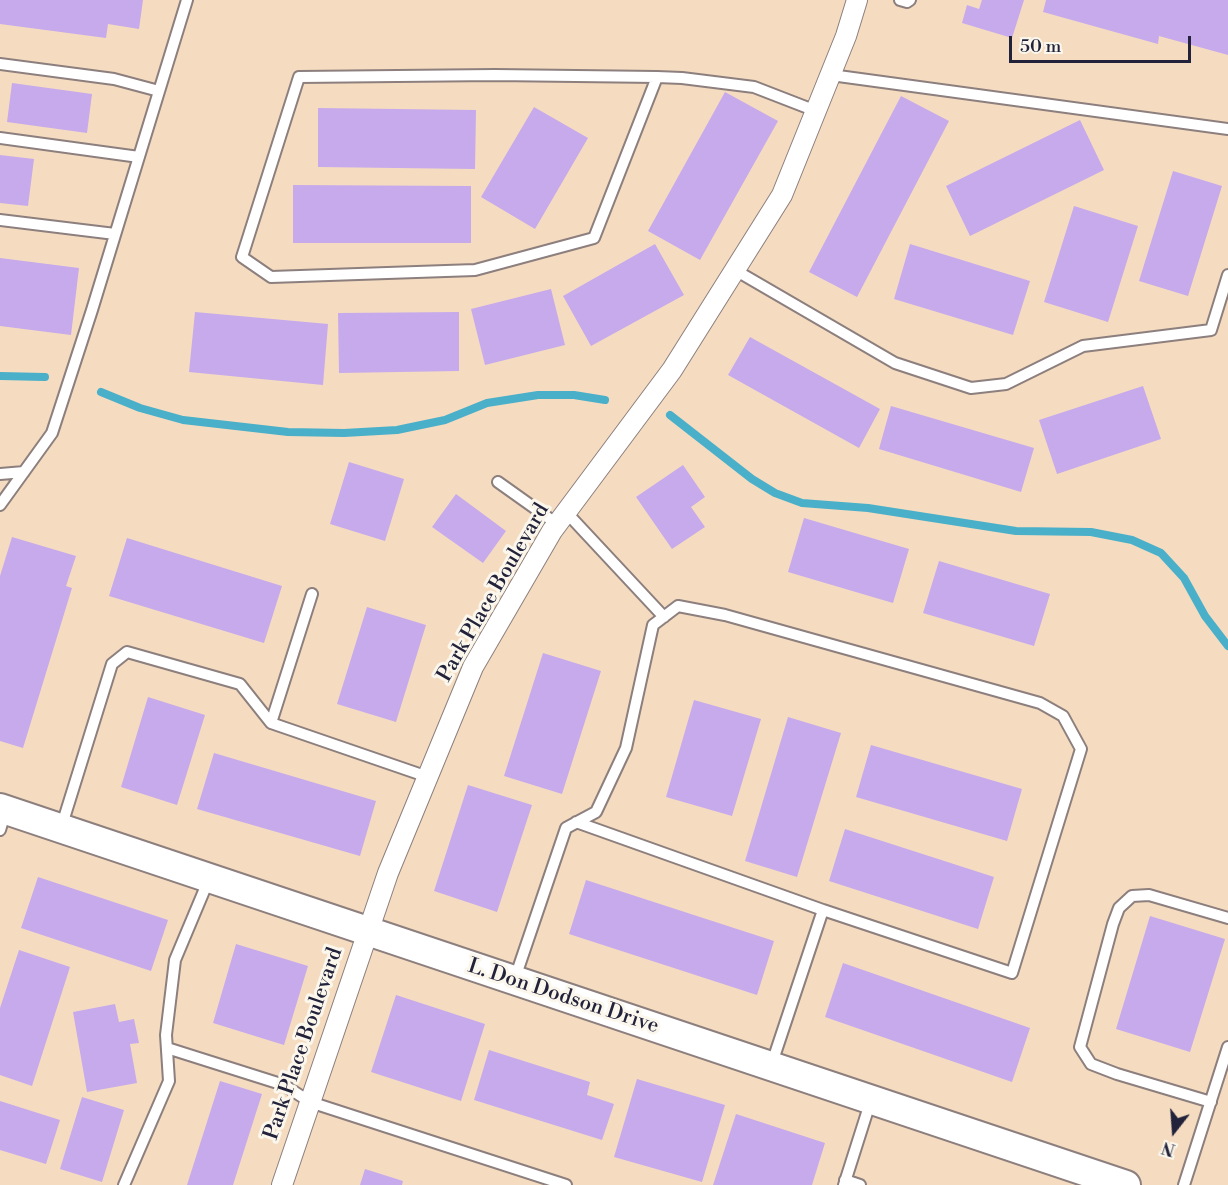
<!DOCTYPE html>
<style>
body{margin:0}
#map{position:relative;width:1228px;height:1185px;overflow:hidden;background:#f5dcc0;font-family:"Libre Bodoni",serif}
canvas{display:block}
.north{position:absolute;left:1144px;top:1101px;width:60px;height:60px;-webkit-text-stroke:4px #fbf7ec;paint-order:stroke;rotate:197deg;font-size:16px;font-weight:700;line-height:24px;text-align:center;color:#22223b}
.north::after{content:'';display:block;margin:auto;width:21px;height:27px;background:#22223b;clip-path:polygon(50% 0,100% 100%,50% 72%,0 100%)}
.scale{position:absolute;left:1009px;top:36px;width:182px;height:27px;box-sizing:border-box;border:3px solid #22223b;border-top:0;padding-left:8px;font-size:18px;line-height:21px;white-space:nowrap;color:#22223b;-webkit-text-stroke:4px #fbf7ec;paint-order:stroke}
</style>
<div id="map">
<canvas width="1228" height="1185"></canvas>
<div class="north">N</div>
<div class="scale">50 m</div>
</div>
<script>
const ctx = document.querySelector('canvas').getContext('2d');
ctx.lineJoin = 'round';
function shape(rows) {
  const path = new Path2D();
  for (const r of rows) {
    path.moveTo(r[0], r[1]);
    for (let i = 2; i < r.length; i += 2) path.lineTo(r[i], r[i + 1]);
  }
  return path;
}
function trace(path, color, width, dash) {
  ctx.strokeStyle = color;
  ctx.lineWidth = width;
  ctx.lineCap = dash ? 'butt' : 'round';
  ctx.setLineDash(dash || []);
  ctx.stroke(path);
}
function paint(path, color) {
  ctx.fillStyle = color;
  ctx.fill(path, 'evenodd');
}
function drawText(font, color, halo, rows, align = 'center') {
  ctx.font = font + ' "Libre Bodoni",serif';
  ctx.lineWidth = 6;
  ctx.setLineDash([]);
  ctx.textBaseline = 'middle';
  ctx.strokeStyle = halo;
  ctx.fillStyle = color;
  for (const [text, x, y, turn = 0] of rows) {
    ctx.save();
    ctx.translate(x, y);
    ctx.rotate((+turn || 0) * Math.PI / 180);
    ctx.textAlign = isNaN(turn) ? turn : align;
    if (halo) ctx.strokeText(text, 0, 0);
    ctx.fillText(text, 0, 0);
    ctx.restore();
  }
}
trace(shape([
 [0,376,45,377],
 [101,392,140,408,183,420,288,432,344,433,397,430,445,420,487,403,538,395,574,395,605,400],
 [670,415,752,479,775,493,802,503,868,508,1016,531,1091,532,1132,540,1161,553,1184,578,1205,616,1228,646]
]), '#4aafc9', 8);
paint(shape([
 [0,0,143,0,139,29,108,24,106,38,0,24],
 [982,0,1024,0,1012,38,962,23,967,5,979,9],
 [1046,0,1228,0,1228,55,1159,36,1158,44,1043,12],
 [12,83,92,94,87,133,7,122],
 [725,92,778,121,700,260,648,231],
 [901,96,949,121,857,297,809,272],
 [534,107,588,138,535,229,481,197],
 [318,108,476,110,475,169,318,167],
 [1080,120,1104,170,970,236,946,186],
 [0,155,34,159,28,206,0,203],
 [1173,171,1222,186,1188,296,1139,281],
 [293,185,471,186,471,243,293,243],
 [1074,206,1138,226,1108,322,1044,302],
 [655,244,684,295,591,346,563,296],
 [910,244,1030,281,1013,335,894,299],
 [0,258,79,268,71,335,0,326],
 [551,289,565,345,485,365,471,309],
 [195,312,328,324,323,385,189,372],
 [459,312,459,371,339,373,338,313],
 [750,337,880,409,859,448,728,375],
 [1143,386,1161,439,1057,474,1039,420],
 [891,406,1034,448,1021,492,879,449],
 [349,462,404,479,385,541,330,524],
 [683,465,705,497,691,507,705,527,672,549,636,497],
 [456,494,506,531,483,563,432,527],
 [804,518,909,549,893,603,788,572],
 [12,537,76,556,66,586,72,588,23,748,0,741,0,576],
 [127,538,282,586,264,643,109,596],
 [939,561,1050,594,1034,646,923,613],
 [367,607,426,625,396,722,337,704],
 [543,653,601,671,562,794,504,776],
 [148,697,205,715,177,805,121,787],
 [694,700,761,719,732,816,666,797],
 [788,717,841,733,797,877,745,861],
 [871,745,1022,789,1007,841,856,797],
 [214,753,376,801,360,856,197,809],
 [468,785,532,805,497,912,434,891],
 [845,829,994,877,978,929,829,881],
 [38,877,168,920,151,971,21,928],
 [586,880,774,941,757,995,569,934],
 [1150,916,1225,939,1190,1052,1116,1029],
 [236,944,308,966,284,1045,213,1023],
 [19,950,70,967,32,1086,0,1075,0,1008],
 [843,963,1030,1028,1012,1082,825,1017],
 [396,995,485,1024,461,1101,371,1072],
 [115,1004,119,1022,134,1019,139,1043,130,1044,137,1083,87,1092,73,1012],
 [489,1050,590,1082,587,1095,614,1104,602,1140,474,1100],
 [637,1079,725,1105,702,1182,614,1157],
 [220,1081,262,1094,233,1185,187,1185],
 [82,1097,124,1110,102,1182,60,1169],
 [0,1101,60,1120,46,1164,0,1150],
 [736,1114,825,1143,812,1185,713,1185],
 [365,1169,403,1181,402,1185,360,1185]
]), '#c6aaec');
const lane = shape([
 [900,0,907,2,910,0],
 [0,64,114,79,159,91],
 [831,75,1228,129],
 [657,77,594,238,475,270,271,277,242,257,299,77,495,75,657,77,682,78,754,87,816,111],
 [0,138,139,157],
 [0,220,115,234],
 [735,270,895,363,971,388,1006,384,1083,346,1211,330,1228,275],
 [0,474,24,472],
 [498,482,557,524],
 [0,505,52,433,92,310,187,0],
 [566,512,664,617],
 [271,723,312,594],
 [576,822,823,910],
 [61,828,112,664,127,652,240,684,271,723,428,777],
 [0,830,6,810],
 [515,978,566,828,596,812,626,748,653,625,678,606,725,615,1040,703,1063,716,1081,749,1012,973,823,910,771,1066],
 [167,1048,284,1085,310,1102,566,1185],
 [1211,1102,1117,1074,1091,1064,1080,1047,1113,924,1119,908,1132,896,1149,895,1228,918],
 [845,1180,860,1185],
 [124,1185,169,1081,166,1035,175,960,209,879],
 [844,1185,871,1100],
 [1184,1185,1228,1047]
]);
const street = shape([
 [282,1185,388,873,473,667,552,531,672,370,782,195,846,36,857,0]
]);
const secondary = shape([
 [0,808,1126,1185]
]);
trace(lane, '#8c7f7e', 14);
trace(street, '#8c7f7e', 22);
trace(secondary, '#8c7f7e', 32);
trace(lane, '#fff', 10);
trace(street, '#fff', 20);
trace(secondary, '#fff', 28);
drawText('21px', '#22223b', '#fbf7ec', [
 ["Park Place Boulevard",494,593,-60],
 ["L. Don Dodson Drive",563,997,18],
 ["Park Place Boulevard",304,1044,-71]
]);
</script>
